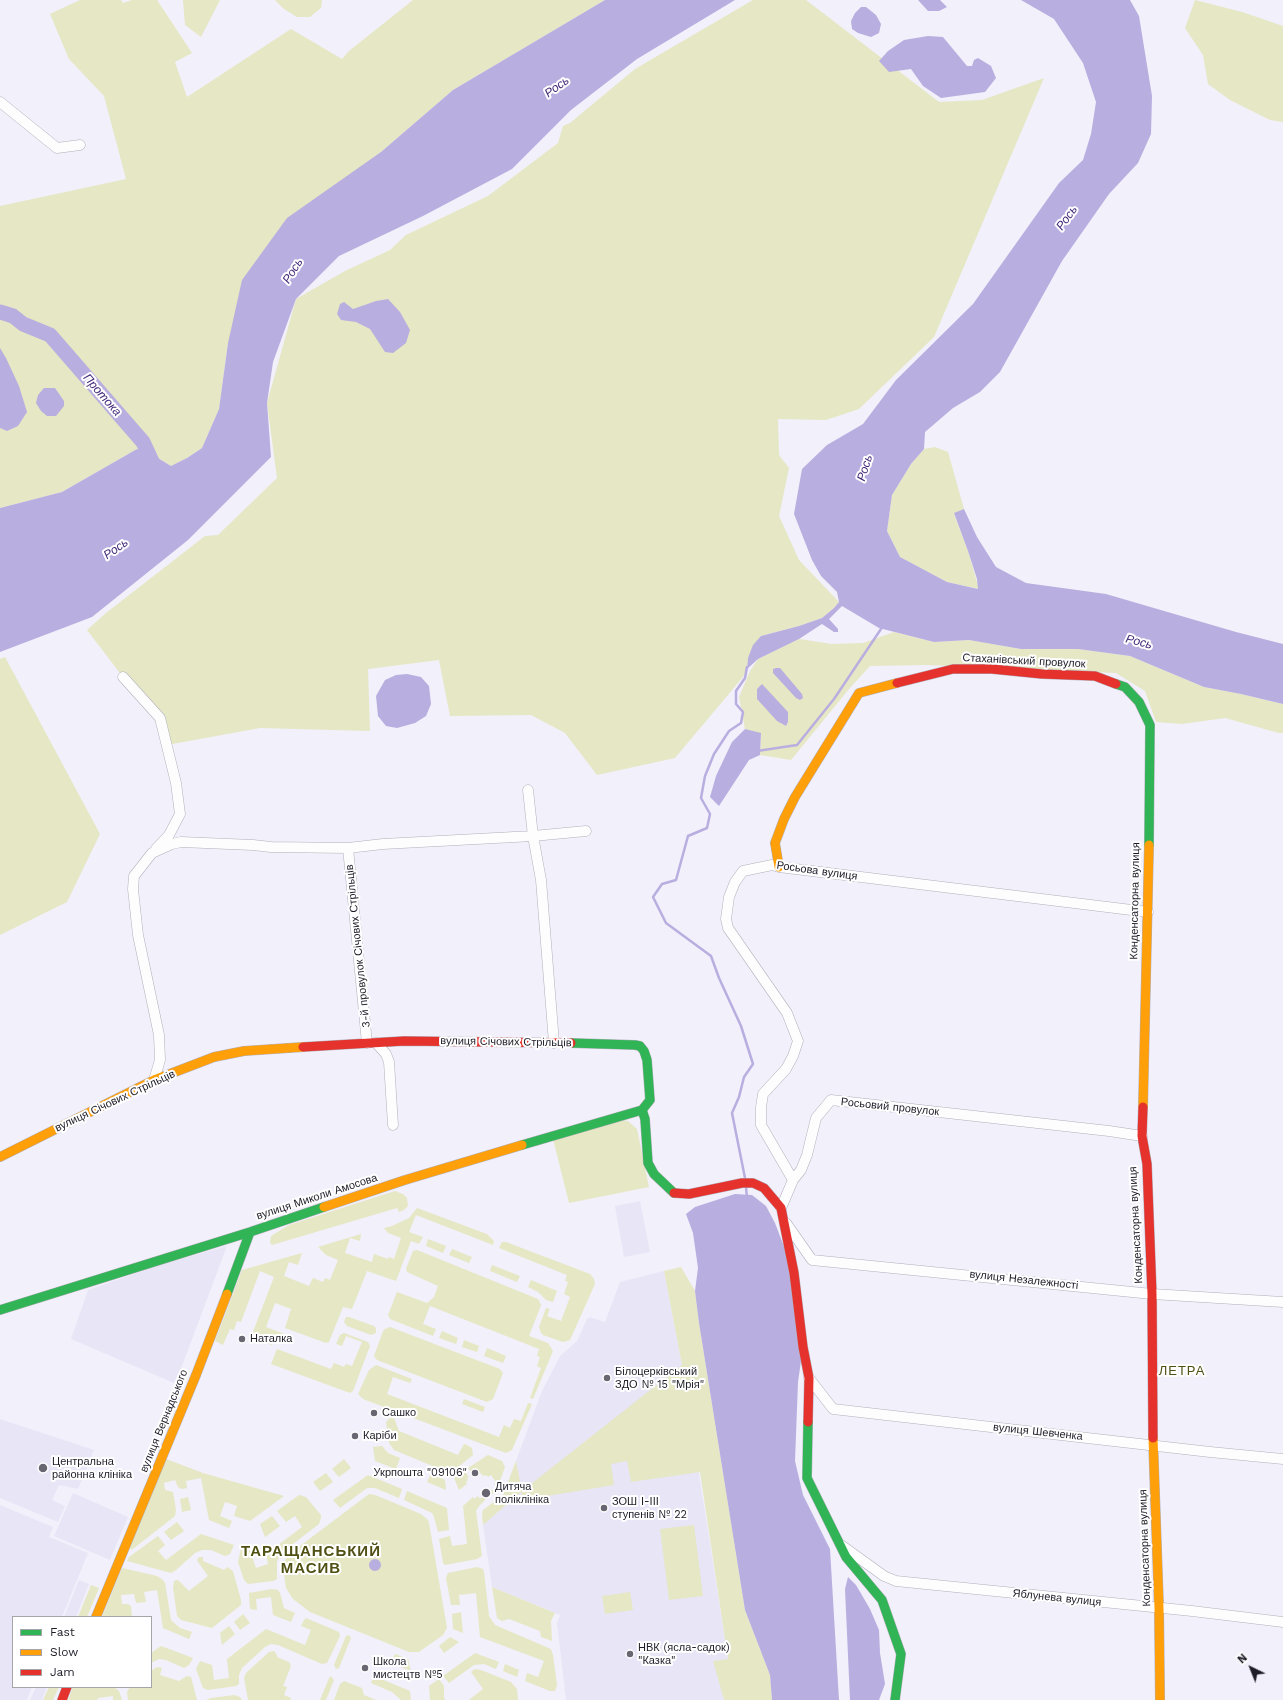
<!DOCTYPE html>
<meta charset="utf-8">
<style>
body{margin:0}
#map{position:relative;width:1283px;height:1700px;overflow:hidden;background:#f2f0fa;font-family:"Work Sans",sans-serif}
canvas{display:block}
.legend{position:absolute;left:12px;top:1616px;width:140px;height:72px;box-sizing:border-box;background:#fff;border:1px solid #a5a4a9;margin:0;padding:5px 7px;list-style:none;font-size:12px;color:#1e1c27}
.legend li{display:flex;align-items:center;gap:8px;height:20px}
.legend b{width:20px;border:1px solid #a5a4a9}
.north{position:absolute;left:1231px;top:1648px;width:40px;height:40px;-webkit-text-stroke:3px #fff;paint-order:stroke;rotate:317deg;font-size:11px;font-weight:700;line-height:16px;text-align:center;color:#1e1c27}
.north::after{content:'';display:block;margin:auto;width:14px;height:18px;background:#1e1c27;clip-path:polygon(50% 0,100% 100%,50% 72%,0 100%)}
</style>
<div id="map">
<canvas width="1283" height="1700"></canvas>
<ul class="legend">
<li><b style="height:5px;background:#30b455"></b>Fast</li>
<li><b style="height:5px;background:#ff9f0a"></b>Slow</li>
<li><b style="height:5px;background:#e5322d"></b>Jam</li>
</ul>
<div class="north">N</div>
</div>
<script>
const ctx = document.querySelector('canvas').getContext('2d');
ctx.lineJoin = 'round';
function paint(path, color) {
  ctx.fillStyle = color;
  ctx.fill(path, 'evenodd');
}
function shape(rows) {
  const path = new Path2D();
  for (const r of rows) {
    if (r.length === 3) {
      path.moveTo(r[0] + r[2], r[1]);
      path.arc(r[0], r[1], r[2], 0, 2 * Math.PI);
      continue;
    }
    path.moveTo(r[0], r[1]);
    for (let i = 2; i < r.length; i += 2) path.lineTo(r[i], r[i + 1]);
  }
  return path;
}
function trace(path, color, width, dash) {
  ctx.strokeStyle = color;
  ctx.lineWidth = width;
  ctx.lineCap = dash ? 'butt' : 'round';
  ctx.setLineDash(dash || []);
  ctx.stroke(path);
}
function drawText(font, color, halo, rows, align = 'center') {
  ctx.font = font + ' "Work Sans",sans-serif';
  ctx.lineWidth = 4;
  ctx.setLineDash([]);
  ctx.textBaseline = 'middle';
  ctx.strokeStyle = halo;
  ctx.fillStyle = color;
  for (const [text, x, y, turn = 0] of rows) {
    ctx.save();
    ctx.translate(x, y);
    ctx.rotate((+turn || 0) * Math.PI / 180);
    ctx.textAlign = isNaN(turn) ? turn : align;
    if (halo) ctx.strokeText(text, 0, 0);
    ctx.fillText(text, 0, 0);
    ctx.restore();
  }
}
paint(shape([
 [640,1201,650,1252,624,1257,615,1206],
 [227,1246,182,1366,174,1383,71,1339,88,1290,163,1264],
 [664,1271,682,1365,728,1659,714,1661,724,1700,566,1700,557,1623,560,1615,492,1587,483,1525,521,1491,516,1461,542,1391,560,1356,577,1341,587,1319,590,1317,605,1322,620,1282],
 [0,1419,94,1450,78,1489,59,1485,52,1500,65,1506,58,1522,0,1498],
 [73,1493,128,1517,110,1560,54,1536],
 [0,1505,53,1527,49,1537,88,1553,62,1617,13,1617,13,1687,32,1687,27,1700,0,1700],
 [79,1580,89,1584,76,1617,64,1617],
 [36,1687,47,1687,42,1700,30,1700]
]), '#e8e5f7');
paint(shape([
 [80,0,121,0,123,3,132,0,157,0,192,53,175,62,187,97,291,29,342,59,349,51,413,0,605,0,453,90,381,152,228,343,219,409,202,448,187,458,171,466,153,455,137,449,62,492,0,508,0,206,126,179,104,96,69,59,50,14],
 [183,0,220,0,201,37,185,25],
 [275,0,322,0,321,8,310,17,297,17,284,9],
 [753,0,806,0,939,102,982,100,1044,78,934,337,859,409,826,420,778,419,779,455,789,468,779,516,799,560,839,602,834,608,822,618,799,626,761,636,748,658,747,669,743,677,675,758,597,775,565,733,531,715,450,716,439,660,368,669,370,731,260,728,167,745,152,715,87,630,106,613,205,536,218,535,277,478,267,403,296,299,345,271,390,250,406,235,488,196,558,143,563,126,570,123,635,69],
 [1195,0,1242,12,1283,26,1283,122,1270,120,1230,100,1208,84,1203,55,1185,28],
 [935,447,948,452,964,509,954,514,968,551,979,589,947,582,900,557,887,531,892,495,911,464,924,449],
 [894,632,934,642,969,640,1021,649,1078,649,1130,656,1204,687,1241,694,1283,704,1283,733,1279,733,1225,718,1182,724,1156,722,1145,691,1116,673,926,665,870,666,849,689,791,760,760,755,761,734,745,729,739,697,750,671,758,659,799,639,832,644,863,643],
 [5,657,100,834,67,902,0,935,0,659],
 [620,1120,628,1121,637,1129,649,1187,569,1203,553,1139],
 [395,1191,403,1194,407,1198,408,1206,404,1210,399,1212,397,1208,272,1245,270,1243,271,1236,289,1225],
 [417,1208,487,1234,494,1241,493,1245,416,1215,409,1232,423,1237,419,1244,411,1241,396,1281,367,1271,352,1309,343,1307,329,1342,326,1343,285,1328,291,1309,275,1303,266,1327,292,1337,290,1340,276,1335,272,1345,251,1337,274,1277,260,1271,241,1322,237,1321,234,1330,230,1329,223,1345,215,1341,242,1270,302,1253,298,1265,289,1262,284,1276,309,1286,313,1278,323,1282,325,1278,330,1280,338,1260,326,1255,318,1247,361,1234,360,1241,350,1238,345,1253,372,1262,374,1254,388,1259,389,1257,394,1259,401,1238,388,1233,384,1228,392,1226,409,1218],
 [428,1239,446,1246,443,1253,426,1246],
 [502,1242,506,1242,590,1274,594,1279,595,1284,570,1340,563,1342,543,1335,541,1333,539,1327,546,1308,550,1309,547,1316,561,1321,570,1297,564,1294,568,1282,565,1281,567,1275,499,1248],
 [452,1249,472,1257,469,1263,449,1255],
 [417,1250,538,1299,541,1305,540,1308,529,1336,548,1343,553,1351,533,1399,530,1398,541,1368,537,1366,540,1357,537,1356,539,1349,430,1306,423,1324,436,1329,433,1336,390,1319,388,1315,397,1292,427,1303,434,1297,438,1286,407,1272,406,1269,413,1251],
 [492,1265,520,1276,517,1282,490,1271],
 [681,1267,695,1291,699,1323,745,1610,770,1675,772,1700,724,1700,713,1661,728,1659,700,1472,631,1482,627,1461,611,1464,614,1485,523,1500,521,1492,483,1525,482,1514,483,1510,503,1495,516,1461,522,1491,682,1365,664,1271],
 [531,1280,557,1291,553,1302,546,1300,538,1292,528,1287],
 [346,1317,349,1317,374,1326,376,1328,376,1333,371,1335,347,1326,344,1322],
 [390,1327,500,1369,503,1373,493,1399,487,1402,377,1360,374,1356,383,1331,385,1329],
 [442,1331,458,1338,456,1344,439,1338],
 [344,1333,368,1342,370,1346,353,1391,350,1393,271,1364,277,1349,331,1369,334,1363,344,1367,346,1364,352,1366,362,1342,346,1336,342,1346,336,1344,340,1335],
 [464,1340,479,1346,477,1352,462,1347],
 [487,1348,506,1356,503,1363,484,1356],
 [376,1365,412,1379,410,1383,393,1377,387,1394,499,1437,504,1425,510,1428,514,1419,521,1421,528,1403,532,1404,512,1450,506,1453,363,1399,358,1394,369,1370],
 [464,1399,485,1407,483,1412,462,1404],
 [390,1418,394,1418,399,1431,458,1455,464,1444,467,1445,472,1448,473,1455,453,1471,447,1472,394,1450,389,1443,386,1422],
 [382,1446,388,1453,400,1458,396,1469,375,1461,373,1447],
 [488,1455,502,1461,505,1467,496,1492,493,1494,488,1493,496,1487,494,1484,496,1482,491,1475,488,1477,486,1475,483,1476,481,1473,479,1475,476,1471,473,1474,468,1468],
 [166,1459,203,1473,284,1496,250,1521,234,1516,237,1506,225,1502,220,1516,232,1521,229,1528,209,1520,201,1478,186,1481,187,1488,182,1489,178,1487,175,1480,164,1483,165,1490,173,1492,176,1510,175,1516,133,1549,131,1550,130,1547],
 [344,1459,351,1468,339,1477,332,1469],
 [464,1471,469,1477,467,1478,468,1480,466,1482,467,1484,459,1490,454,1478],
 [326,1473,333,1482,320,1491,313,1482],
 [431,1473,445,1480,446,1490,427,1482],
 [368,1475,402,1489,399,1498,375,1488,367,1488,340,1508,333,1500],
 [407,1491,447,1508,449,1530,438,1532,434,1517,432,1513,404,1500],
 [369,1494,375,1495,421,1514,428,1520,429,1523,447,1628,443,1635,419,1652,409,1652,310,1612,293,1599,286,1588,283,1567,284,1562,288,1555],
 [299,1495,306,1497,321,1515,321,1518,319,1524,280,1554,277,1562,277,1579,273,1581,248,1584,244,1580,238,1562,241,1548,250,1551,256,1568,268,1564,266,1554,302,1527,295,1516,286,1522,277,1511],
 [485,1495,485,1500,479,1506,476,1511,482,1556,477,1559,445,1565,443,1563,439,1539,450,1536,452,1546,467,1544,463,1506,473,1497,474,1499,478,1496,480,1499],
 [188,1497,191,1510,182,1512,180,1499],
 [272,1516,280,1526,265,1537,260,1524],
 [177,1522,184,1531,171,1540,164,1532],
 [694,1525,703,1596,669,1600,660,1529],
 [201,1534,234,1545,230,1554,225,1556,211,1550,202,1550,195,1553,176,1570,171,1573,127,1561,129,1557,158,1536,165,1545,158,1551,166,1560],
 [199,1557,203,1557,203,1561,224,1570,227,1567,233,1571,241,1600,241,1605,212,1628,181,1620,177,1616,173,1587,174,1581,178,1580,189,1591,208,1576,198,1562,197,1560],
 [477,1567,483,1569,484,1572,489,1616,495,1625,551,1649,553,1655,557,1685,555,1691,550,1691,525,1681,527,1673,538,1677,544,1661,480,1637,476,1593,459,1595,460,1605,451,1605,446,1578,448,1573],
 [122,1568,157,1576,163,1580,165,1583,171,1620,180,1628,192,1632,189,1639,163,1628,157,1590,144,1592,146,1602,136,1603,134,1594,121,1595,122,1604,128,1604,131,1606,132,1617,102,1617],
 [91,1585,99,1588,87,1617,78,1617],
 [492,1587,555,1613,551,1621,552,1641,541,1637,540,1631,509,1619,502,1621,497,1618],
 [272,1589,278,1590,280,1593,284,1608,295,1613,291,1622,273,1615,271,1597,256,1599,257,1610,250,1609,249,1593],
 [630,1592,633,1610,605,1614,602,1596],
 [461,1612,462,1623,463,1633,453,1629,452,1614],
 [243,1614,250,1623,240,1630,234,1622],
 [306,1618,339,1632,340,1636,327,1663,322,1664,278,1645,271,1644,265,1647,242,1668,239,1675,239,1684,236,1686,208,1690,203,1688,196,1669,200,1661,212,1665,214,1680,229,1678,227,1659,266,1629,305,1645,311,1630,301,1626,304,1620],
 [229,1626,235,1634,222,1645,220,1633],
 [349,1635,351,1638,339,1668,336,1669,334,1665,346,1636],
 [450,1637,459,1642,444,1653,439,1646],
 [161,1646,193,1658,189,1665,184,1668,166,1660,159,1659,151,1663,151,1653],
 [274,1651,277,1655,277,1657,289,1662,291,1666,283,1686,287,1687,284,1695,291,1698,290,1700,248,1700,244,1678,246,1673,269,1652],
 [475,1653,499,1662,496,1669,484,1664,474,1665,449,1683,443,1676],
 [395,1654,408,1659,411,1671,391,1663],
 [505,1664,519,1670,517,1677,503,1671],
 [157,1667,162,1668,160,1675,179,1681,187,1676,191,1677,197,1700,128,1700,127,1692,130,1687,151,1687,151,1671],
 [475,1669,481,1670,511,1682,517,1689,518,1700,469,1700,483,1689,471,1672],
 [331,1676,334,1680,326,1700,320,1700,329,1678],
 [374,1676,410,1691,411,1700,401,1700,392,1692,371,1683],
 [439,1679,444,1686,444,1697,445,1700,430,1700,429,1686],
 [344,1681,362,1688,364,1695,376,1700,334,1700,340,1684],
 [49,1687,59,1687,53,1700,43,1700],
 [73,1687,114,1687,119,1691,122,1700,113,1700,113,1696,98,1698,97,1700,68,1700],
 [234,1695,240,1697,242,1700,206,1700,211,1698]
]), '#e6e7c4');
paint(shape([
 [605,0,735,0,637,59,571,110,512,169,423,216,339,256,296,299,273,362,267,403,271,457,188,540,92,617,0,652,0,508,62,492,137,449,153,455,171,466,187,458,202,448,219,409,228,343,242,280,287,218,381,152,453,90],
 [918,0,940,0,947,7,939,11,928,11],
 [1021,0,1130,0,1139,16,1152,96,1151,134,1138,163,1109,194,1062,261,1000,372,980,392,953,408,925,432,924,449,911,464,892,495,887,531,900,557,947,582,978,589,977,579,968,551,954,513,964,509,977,537,996,567,1026,583,1106,594,1236,632,1283,644,1283,704,1241,694,1204,687,1130,656,1078,649,1021,649,969,640,934,642,879,628,842,606,829,619,838,629,838,632,834,632,822,624,799,639,758,659,747,669,748,658,753,645,761,636,799,626,822,618,834,608,839,602,837,592,821,576,812,560,794,514,802,469,827,445,863,424,896,380,973,304,1059,183,1083,160,1091,134,1096,102,1083,63,1054,19],
 [861,7,866,7,876,15,881,24,879,33,871,37,858,33,852,29,851,21,855,13],
 [928,36,943,37,967,66,972,66,974,60,978,58,991,66,996,78,985,92,941,98,923,86,911,69,889,72,879,61,888,51,904,40],
 [388,299,400,312,410,330,406,343,393,353,385,352,370,329,356,322,341,320,337,314,340,304,344,302,353,309,376,301],
 [0,348,6,358,19,386,27,412,18,426,7,431,0,428],
 [44,388,55,388,64,401,64,406,56,416,47,416,41,411,36,403,38,395],
 [776,668,780,668,802,694,803,698,800,700,796,698,773,673,773,669],
 [407,674,421,677,429,686,431,704,426,716,415,723,397,728,386,726,378,716,376,696,385,680,396,675],
 [762,684,788,712,788,722,786,726,777,721,757,699,757,689],
 [745,729,761,733,760,755,749,760,719,806,710,797,716,776,732,742],
 [735,1194,752,1195,766,1206,775,1223,794,1273,803,1347,798,1382,795,1461,803,1495,830,1549,839,1700,772,1700,770,1675,745,1610,699,1323,695,1291,698,1268,693,1233,686,1214,695,1207],
 [375,1565,6],
 [848,1577,856,1585,870,1609,879,1630,880,1653,885,1684,879,1700,850,1700,845,1589]
]), '#b9aee0');
trace(shape([
 [757,751,797,745,834,699,883,626],
 [745,1178,732,1113,739,1097,744,1077,753,1064,741,1026,719,978,711,956,666,923,653,897,662,884,676,880,688,836,707,828,710,814,701,798,705,776,714,754,729,731,741,723,743,712,736,704,736,691,745,678,747,667],
 [746,1187,747,1198]
]), '#b9aee0', 2.5);
trace(shape([
 [0,312,13,316,23,324,50,335,143,442,155,468,158,470]
]), '#b9aee0', 15);
const street = shape([
 [0,102,57,148,80,145],
 [123,677,160,718,176,783,180,814,169,835,156,849],
 [528,790,533,836,541,880,554,1043],
 [348,848,367,1043],
 [376,1043,386,1054,389,1062,393,1125],
 [154,1080,160,1060,159,1035,138,935,133,889,134,876,152,853,172,844,181,842,253,845,271,847,348,848,383,844,533,836,586,831],
 [793,1180,761,1125,761,1107,763,1094,786,1069,793,1056,798,1041,787,1013,728,928,726,919,729,897,735,882,743,871,772,865,779,867,1148,912],
 [781,1208,793,1180,801,1170,807,1155,816,1118,831,1100,1109,1131,1142,1136],
 [786,1223,812,1260,1152,1294,1283,1302],
 [809,1378,833,1409,1210,1452,1283,1459],
 [841,1545,884,1576,896,1581,1192,1611,1283,1622]
]);
const fast = shape([
 [1116,684,1125,687,1139,702,1150,725,1149,845],
 [571,1043,635,1045,640,1046,644,1051,647,1060,650,1100,642,1110,645,1119,648,1163,654,1174,674,1193],
 [522,1145,642,1110],
 [227,1294,250,1232],
 [0,1310,250,1232,324,1207],
 [808,1422,807,1478,846,1557,882,1600,901,1654,895,1700]
]);
const slow = shape([
 [779,867,775,843,784,819,795,797,859,693,897,683],
 [1143,1107,1149,845],
 [0,1157,154,1080,214,1057,244,1051,303,1047],
 [324,1207,405,1180,522,1145],
 [1153,1438,1159,1608,1160,1700],
 [96,1617,196,1375,227,1294]
]);
const jam = shape([
 [897,683,953,669,992,669,1042,674,1095,676,1116,684],
 [303,1047,404,1041,571,1043],
 [1143,1107,1142,1136,1147,1164,1152,1294,1153,1438],
 [674,1193,689,1194,742,1183,753,1183,764,1188,781,1208,794,1273,803,1347,809,1378,808,1422],
 [62,1700,67,1687]
]);
trace(street, '#b1afba', 11);
trace(fast, '#b1afba', 10);
trace(slow, '#b1afba', 10);
trace(jam, '#b1afba', 10);
trace(street, '#fdfdfe', 10);
trace(fast, '#30b455', 9);
trace(slow, '#ff9f0a', 9);
trace(jam, '#e5322d', 9);
for (const [x, y, r, color] of [
 [242,1339,4,"#686671"],
 [607,1378,4,"#686671"],
 [374,1413,4,"#686671"],
 [355,1436,4,"#686671"],
 [43,1468,5,"#686671"],
 [475,1473,4,"#686671"],
 [486,1493,5,"#686671"],
 [604,1508,4,"#686671"],
 [630,1654,4,"#686671"],
 [365,1668,4,"#686671"]
]) {
  const dot = new Path2D();
  dot.arc(x, y, r, 0, 2 * Math.PI);
  ctx.fillStyle = color;
  ctx.fill(dot);
  trace(dot, '#fff', 1.5);
}
drawText('11px', '#1e1c27', '#fff', [
 ["Стаханівський провулок",1024,661,3],
 ["Росьова вулиця",817,871,8],
 ["Конденсаторна вулиця",1135,901,-89],
 ["3-й провулок Січових Стрільців",358,946,-96],
 ["вулиця Січових Стрільців",506,1042,1],
 ["вулиця Січових Стрільців",115,1101,-25],
 ["Росьовий провулок",890,1107,6],
 ["вулиця Миколи Амосова",317,1197,-18],
 ["Конденсаторна вулиця",1136,1225,-93],
 ["вулиця Незалежності",1024,1280,6],
 ["вулиця Вернадського",164,1421,-68],
 ["вулиця Шевченка",1038,1432,6],
 ["Конденсаторна вулиця",1145,1548,-92],
 ["Яблунева вулиця",1057,1598,6]
]);
drawText('11px', '#1e1c27', '#fff', [
 ["Наталка",250,1339],
 ["Білоцерківський",615,1372],
 ["ЗДО № 15 \"Мрія\"",615,1385],
 ["Сашко",382,1413],
 ["Каріби",363,1436],
 ["Центральна",52,1462],
 ["районна клініка",52,1475],
 ["Укрпошта \"09106\"",467,1473,"right"],
 ["Дитяча",495,1487],
 ["поліклініка",495,1500],
 ["ЗОШ І-ІІІ",612,1502],
 ["ступенів № 22",612,1515],
 ["НВК (ясла-садок)",638,1648],
 ["\"Казка\"",638,1661],
 ["Школа",373,1662],
 ["мистецтв №5",373,1675]
], 'left');
drawText('italic 12px', '#442a7a', '#fff', [
 ["Рось",557,87,-36],
 ["Рось",1067,218,-54],
 ["Рось",293,271,-58],
 ["Протока",102,395,49],
 ["Рось",865,468,-73],
 ["Рось",116,549,-35],
 ["Рось",1139,642,14]
]);
ctx.letterSpacing = '1px';
drawText('13px', '#505014', '#fff', [
 ["ЛЕТРА",1182,1371]
]);
ctx.letterSpacing = '0px';
ctx.letterSpacing = '1px';
drawText('bold 15px', '#505014', '#fff', [
 ["ТАРАЩАНСЬКИЙ",311,1552],
 ["МАСИВ",311,1569]
]);
ctx.letterSpacing = '0px';
</script>
